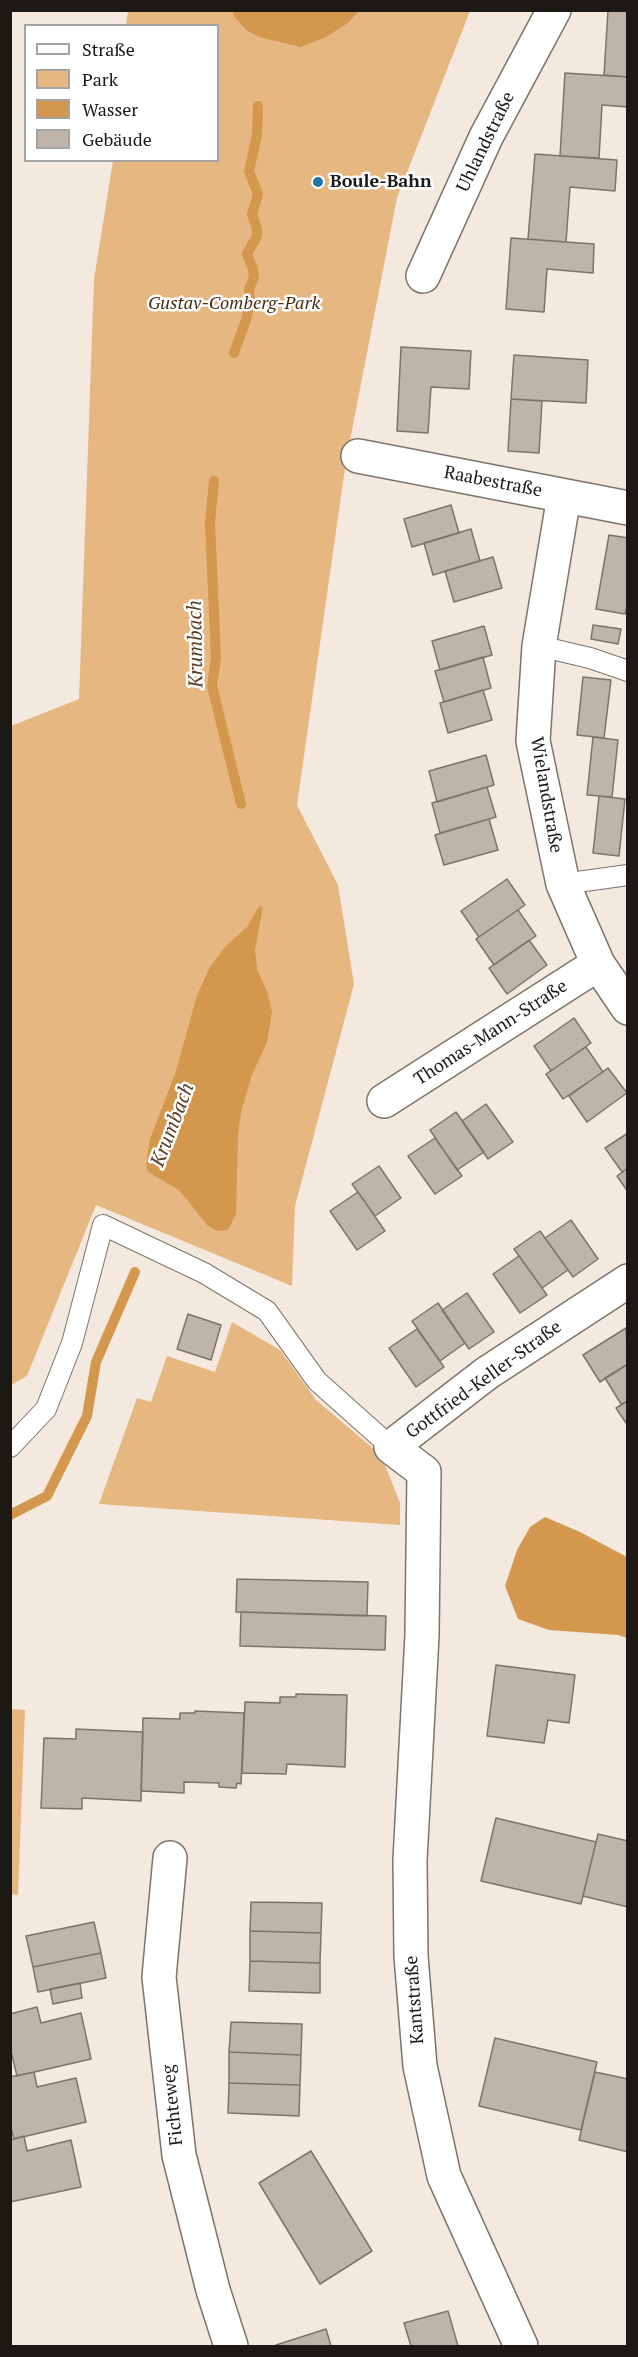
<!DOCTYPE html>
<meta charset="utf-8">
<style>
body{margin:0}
#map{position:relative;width:638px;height:2357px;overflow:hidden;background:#f4e9de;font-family:"PT Serif",serif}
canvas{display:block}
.frame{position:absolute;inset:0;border:12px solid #1c1915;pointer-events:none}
.legend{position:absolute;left:24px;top:24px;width:195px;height:138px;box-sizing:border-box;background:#fff;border:2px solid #a4a3a1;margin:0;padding:8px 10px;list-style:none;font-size:18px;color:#1c1915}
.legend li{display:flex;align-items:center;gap:12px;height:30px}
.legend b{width:30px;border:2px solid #a4a3a1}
</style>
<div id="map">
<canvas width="638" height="2357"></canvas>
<div class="frame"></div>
<ul class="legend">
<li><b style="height:8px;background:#fff"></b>Straße</li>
<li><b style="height:16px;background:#e7b781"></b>Park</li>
<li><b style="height:16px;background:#d4974e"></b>Wasser</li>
<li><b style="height:16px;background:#beb4a9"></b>Gebäude</li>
</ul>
</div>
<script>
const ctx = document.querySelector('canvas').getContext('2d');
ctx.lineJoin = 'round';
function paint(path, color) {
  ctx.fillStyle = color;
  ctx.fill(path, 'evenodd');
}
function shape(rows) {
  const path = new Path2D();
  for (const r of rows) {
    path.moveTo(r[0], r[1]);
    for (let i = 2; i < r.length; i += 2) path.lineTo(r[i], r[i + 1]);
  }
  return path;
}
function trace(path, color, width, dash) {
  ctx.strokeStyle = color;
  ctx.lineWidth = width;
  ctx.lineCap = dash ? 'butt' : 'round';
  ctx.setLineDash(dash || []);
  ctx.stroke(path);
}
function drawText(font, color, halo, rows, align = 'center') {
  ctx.font = font + ' "PT Serif",serif';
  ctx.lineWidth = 5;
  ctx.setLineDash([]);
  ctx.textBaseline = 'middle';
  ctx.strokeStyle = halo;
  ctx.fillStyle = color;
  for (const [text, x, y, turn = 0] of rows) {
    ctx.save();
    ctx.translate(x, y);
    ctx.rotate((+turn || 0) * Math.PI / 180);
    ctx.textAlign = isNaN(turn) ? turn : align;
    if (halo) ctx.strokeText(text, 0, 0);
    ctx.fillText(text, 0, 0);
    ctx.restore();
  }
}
paint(shape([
 [128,11,470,11,397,198,346,461,297,805,338,885,354,984,295,1206,292,1286,96,1205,27,1376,11,1385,11,726,79,699,94,279,113,161,218,160,218,26,126,25],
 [232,1322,280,1350,316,1400,375,1450,385,1465,400,1503,400,1525,99,1504,137,1398,151,1402,167,1356,215,1372],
 [11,1709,25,1710,18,1895,10,1894]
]), '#e7b781');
paint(shape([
 [233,11,233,10,359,11,348,23,326,37,301,47,259,37,246,30,234,16],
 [259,906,263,907,255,950,257,969,268,994,272,1011,267,1042,252,1075,241,1112,238,1135,236,1214,228,1230,217,1231,208,1226,179,1190,148,1172,146,1166,150,1139,176,1071,197,995,210,967,225,947,247,927],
 [545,1517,580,1532,627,1557,627,1638,618,1635,549,1630,518,1619,505,1586,517,1550,530,1527]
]), '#d4974e');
trace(shape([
 [234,353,246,320,250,303,249,289,254,277,253,269,247,254,257,236,257,229,252,214,258,194,249,171,257,135,258,106],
 [214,481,210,523,216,658,212,686,241,804],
 [10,1515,47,1496,87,1416,96,1362,135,1272]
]), '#d4974e', 10);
const building = shape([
 [608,10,628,10,628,77,604,75,608,10],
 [565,73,628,77,628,107,602,105,599,158,560,156,565,73],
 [535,154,617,160,615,191,570,187,566,242,528,239,535,154],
 [511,238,594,244,593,273,547,269,544,312,506,309,511,238],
 [401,347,471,351,469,389,431,387,428,433,397,431,401,347],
 [514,355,588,360,586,403,511,399,514,355],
 [511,399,542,401,539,453,508,451,511,399],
 [451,505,459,533,412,547,404,519,451,505],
 [471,529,480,561,433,575,424,543,471,529],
 [609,535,628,538,628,601,625,614,596,609,609,535],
 [493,557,502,588,454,602,445,571,493,557],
 [593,625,621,629,618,644,591,639,593,625],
 [484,626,492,655,440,670,432,641,484,626],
 [483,657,491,688,444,702,435,671,483,657],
 [583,677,611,680,604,738,577,735,583,677],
 [483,690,492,720,448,733,440,703,483,690],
 [593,737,618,740,612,797,587,795,593,737],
 [486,755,494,785,437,802,429,771,486,755],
 [487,787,496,817,440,833,432,803,487,787],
 [599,796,625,799,619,856,593,853,599,796],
 [489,819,498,850,444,865,435,835,489,819],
 [507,879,525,905,479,937,461,911,507,879],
 [518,910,536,936,494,965,476,939,518,910],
 [529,940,547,965,507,994,489,968,529,940],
 [574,1018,591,1043,551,1071,534,1046,574,1018],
 [586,1047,603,1072,563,1099,546,1074,586,1047],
 [608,1068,627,1093,587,1122,569,1096,608,1068],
 [486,1104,513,1142,488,1159,462,1121,486,1104],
 [456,1112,484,1152,457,1170,430,1130,456,1112],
 [628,1133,628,1168,622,1172,605,1148,628,1133],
 [435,1138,462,1176,435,1194,408,1156,435,1138],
 [379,1166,401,1198,375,1216,352,1184,379,1166],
 [628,1168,628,1192,617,1176,628,1168],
 [358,1192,385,1231,357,1250,330,1211,358,1192],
 [571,1220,598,1259,573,1277,545,1238,571,1220],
 [540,1231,568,1270,542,1288,514,1249,540,1231],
 [519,1256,547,1295,520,1313,493,1274,519,1256],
 [467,1293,494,1332,469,1349,442,1310,467,1293],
 [438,1303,465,1343,440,1361,412,1321,438,1303],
 [188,1314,221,1325,211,1360,177,1349,188,1314],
 [626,1328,628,1364,600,1382,583,1355,626,1328],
 [417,1329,444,1367,416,1387,389,1348,417,1329],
 [628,1364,628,1401,621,1404,605,1378,628,1364],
 [628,1401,628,1426,616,1408,628,1401],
 [237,1579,368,1582,367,1616,236,1612,237,1579],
 [241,1612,386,1616,385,1650,240,1646,241,1612],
 [496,1665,575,1675,569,1723,548,1720,544,1743,487,1736,496,1665],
 [296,1694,347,1695,345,1767,287,1764,286,1774,242,1773,245,1702,280,1703,280,1697,296,1697,296,1694],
 [195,1711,244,1713,241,1784,237,1783,236,1788,219,1787,219,1783,184,1782,184,1793,141,1791,143,1718,180,1719,180,1713,195,1713,195,1711],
 [76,1729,143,1732,141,1801,82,1798,82,1809,41,1808,44,1738,76,1739,76,1729],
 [496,1818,596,1842,581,1904,481,1881,496,1818],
 [598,1834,628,1841,628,1907,583,1896,598,1834],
 [251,1902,322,1903,321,1933,250,1931,251,1902],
 [94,1922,101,1953,33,1967,26,1936,94,1922],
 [250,1931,321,1933,320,1963,250,1961,250,1931],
 [101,1953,106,1978,38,1992,33,1967,101,1953],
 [250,1961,320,1963,320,1993,249,1991,250,1961],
 [80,1983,82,1998,53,2004,50,1989,80,1983],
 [37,2007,41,2023,81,2013,91,2059,17,2076,10,2047,10,2014,37,2007],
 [231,2022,302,2024,301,2055,229,2052,231,2022],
 [495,2038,597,2062,581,2130,479,2106,495,2038],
 [229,2052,301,2055,300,2085,229,2083,229,2052],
 [34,2072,37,2087,76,2078,86,2122,14,2139,10,2124,10,2077,34,2072],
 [595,2072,628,2079,628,2152,579,2140,595,2072],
 [229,2083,300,2085,299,2116,228,2113,229,2083],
 [24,2136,27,2151,71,2140,81,2187,10,2202,10,2140,24,2136],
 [311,2151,372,2251,320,2284,259,2183,311,2151],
 [448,2311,458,2346,411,2346,404,2323,448,2311],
 [326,2329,331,2346,277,2346,276,2345,326,2329]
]);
paint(building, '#beb4a9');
trace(building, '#7d736a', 1.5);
const service = shape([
 [539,646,590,658,628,671],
 [563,884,628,875],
 [10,1447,46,1409,72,1343,103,1225,204,1273,267,1311,317,1381,391,1447]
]);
const minor = shape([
 [423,276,486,137,554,10],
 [358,456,628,508],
 [564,496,539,646,533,741,563,884,598,964,628,1008],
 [384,1101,598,964],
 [170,1858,159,1977,179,2155,213,2290,231,2346],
 [521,2346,444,2176,420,2066,411,1956,410,1860,422,1635,424,1472,391,1447,487,1373,628,1281]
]);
trace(service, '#7d746a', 22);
trace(minor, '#7d746a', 36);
trace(service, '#fff', 20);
trace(minor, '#fff', 33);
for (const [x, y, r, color] of [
 [318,182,6,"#1d76a5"]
]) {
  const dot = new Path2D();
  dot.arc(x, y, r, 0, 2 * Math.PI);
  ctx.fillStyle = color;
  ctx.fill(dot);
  trace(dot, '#fff', 2);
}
drawText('18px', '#1c1915', '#fff', [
 ["Uhlandstraße",486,142,-64],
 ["Raabestraße",493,482,11],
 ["Wielandstraße",546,795,80],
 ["Thomas-Mann-Straße",491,1033,-33],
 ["Gottfried-Keller-Straße",484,1380,-36],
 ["Kantstraße",415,2000,-94],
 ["Fichteweg",173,2105,-96]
]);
drawText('bold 18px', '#1c1915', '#fff', [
 ["Boule-Bahn",330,182]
], 'left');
drawText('italic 18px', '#482e0f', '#fff', [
 ["Gustav-Comberg-Park",234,304]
]);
drawText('italic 20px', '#593e1f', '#fff', [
 ["Krumbach",196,644,-91],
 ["Krumbach",173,1125,-69]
]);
</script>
